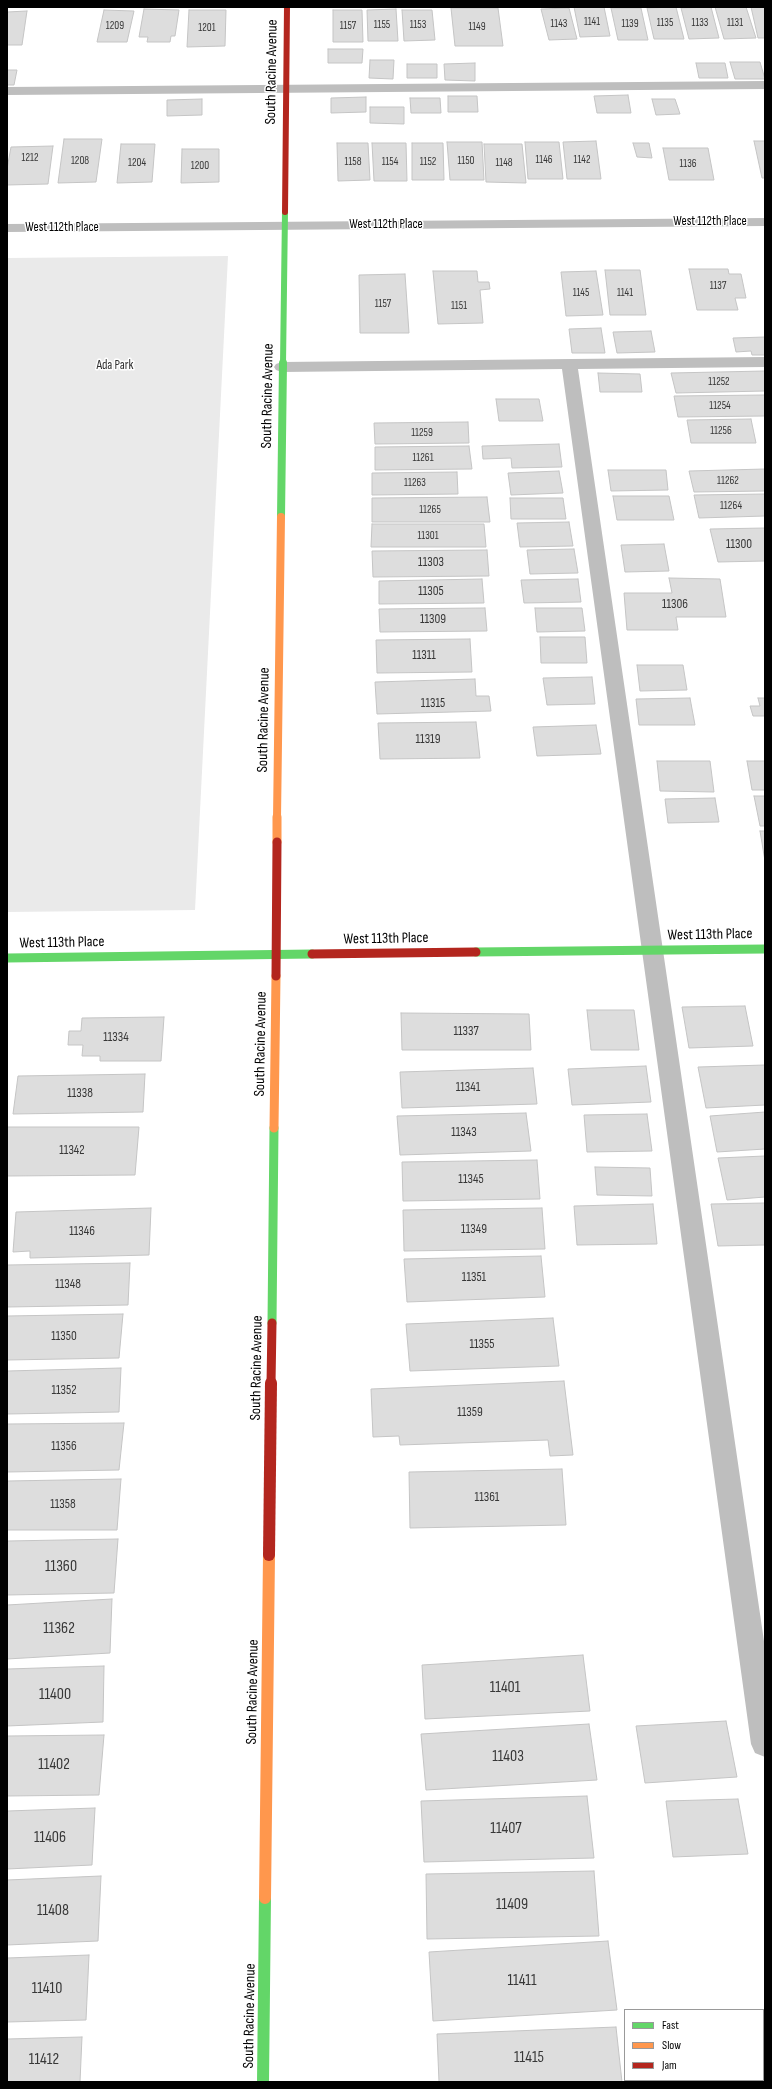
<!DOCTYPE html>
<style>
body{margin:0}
#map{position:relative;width:772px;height:2089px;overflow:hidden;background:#fff;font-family:"Sofia Sans Condensed",sans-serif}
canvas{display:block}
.frame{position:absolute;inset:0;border:8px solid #000;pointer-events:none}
.legend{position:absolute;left:624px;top:2009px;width:140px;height:72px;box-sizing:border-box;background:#fff;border:1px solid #999;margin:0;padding:5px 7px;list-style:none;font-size:12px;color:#000}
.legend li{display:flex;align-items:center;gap:8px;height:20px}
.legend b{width:20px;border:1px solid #999}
</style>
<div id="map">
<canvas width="772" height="2089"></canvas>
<div class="frame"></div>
<ul class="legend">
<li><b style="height:5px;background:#63d668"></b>Fast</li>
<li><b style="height:5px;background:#ff974d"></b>Slow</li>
<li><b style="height:5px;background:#b3261e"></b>Jam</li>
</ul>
</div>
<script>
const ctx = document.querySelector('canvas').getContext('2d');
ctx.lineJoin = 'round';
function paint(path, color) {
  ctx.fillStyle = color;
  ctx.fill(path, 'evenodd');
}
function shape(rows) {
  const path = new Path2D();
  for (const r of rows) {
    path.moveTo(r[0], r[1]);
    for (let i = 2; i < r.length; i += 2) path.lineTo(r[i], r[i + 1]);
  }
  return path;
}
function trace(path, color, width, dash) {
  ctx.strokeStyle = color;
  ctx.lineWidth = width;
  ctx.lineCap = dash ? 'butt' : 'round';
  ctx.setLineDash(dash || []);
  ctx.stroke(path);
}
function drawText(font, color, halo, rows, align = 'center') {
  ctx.font = font + ' "Sofia Sans Condensed",sans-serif';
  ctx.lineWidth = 3;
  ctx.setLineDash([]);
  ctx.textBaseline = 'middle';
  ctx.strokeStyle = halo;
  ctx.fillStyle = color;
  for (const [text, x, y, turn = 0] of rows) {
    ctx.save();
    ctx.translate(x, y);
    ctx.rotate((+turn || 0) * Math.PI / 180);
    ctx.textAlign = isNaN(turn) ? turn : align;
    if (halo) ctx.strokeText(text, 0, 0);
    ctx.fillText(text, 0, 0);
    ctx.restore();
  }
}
paint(shape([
 [228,256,195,910,7,912,7,258]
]), '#eaeaea');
const building = shape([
 [574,7,604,7,610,36,580,37,574,7],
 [676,7,684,39,654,39,647,8,676,7],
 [711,7,719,38,689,39,681,8,711,7],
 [715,7,746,7,756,38,724,39,715,7],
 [751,7,765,7,765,38,758,38,751,7],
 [451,8,498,8,503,46,455,46,451,8],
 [569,8,577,39,549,40,541,9,569,8],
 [611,8,641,8,648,40,618,40,611,8],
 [144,9,179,10,175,36,171,36,170,42,147,42,148,37,139,37,144,9],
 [396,9,398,41,368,41,367,10,396,9],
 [104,10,134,11,127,42,97,42,104,10],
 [189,10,226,10,225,46,187,47,189,10],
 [333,10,362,10,363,42,333,42,333,10],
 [402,10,432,10,435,40,404,41,402,10],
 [27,11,22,45,7,45,7,12,27,11],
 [328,49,363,49,362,63,328,63,328,49],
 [370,60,394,60,393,79,369,78,370,60],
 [730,62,760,62,765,79,735,79,730,62],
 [475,63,475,81,445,80,444,64,475,63],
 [696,63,725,63,728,78,699,78,696,63],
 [407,64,437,64,437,78,407,78,407,64],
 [7,70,17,70,14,85,7,85,7,70],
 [628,95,631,113,597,113,594,96,628,95],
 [448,96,477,96,478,112,448,112,448,96],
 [366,97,366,112,331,113,331,98,366,97],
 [410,98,440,98,441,113,411,113,410,98],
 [202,99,202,115,167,116,167,100,202,99],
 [652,99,675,99,680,114,656,115,652,99],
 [370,107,404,107,404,124,370,123,370,107],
 [64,139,102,139,96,182,58,183,64,139],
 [596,141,601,179,567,179,563,142,596,141],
 [754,141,765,141,765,178,762,178,754,141],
 [447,142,482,142,484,180,450,180,447,142],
 [525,142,559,142,563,179,528,179,525,142],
 [337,143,368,143,370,180,338,181,337,143],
 [372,143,406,143,407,181,374,181,372,143],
 [412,143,443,143,444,180,412,180,412,143],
 [633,143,649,143,652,158,637,157,633,143],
 [121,144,155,144,152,182,117,183,121,144],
 [484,144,522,144,526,183,486,182,484,144],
 [53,146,48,184,7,185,7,169,11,147,53,146],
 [663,148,708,148,714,180,669,180,663,148],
 [182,149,219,149,219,182,181,183,182,149],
 [689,269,728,269,729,274,741,274,746,298,735,298,738,310,697,310,689,269],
 [605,270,640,270,646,315,610,315,605,270],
 [433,271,477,271,478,282,489,282,490,289,480,290,483,323,438,324,433,271],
 [596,271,603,315,566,316,561,272,596,271],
 [405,274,409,333,360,333,359,275,405,274],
 [601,328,605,353,572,353,569,329,601,328],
 [651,331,655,352,617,353,613,332,651,331],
 [765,337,765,355,752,355,751,351,736,352,733,338,765,337],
 [765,371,765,391,676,393,671,373,765,371],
 [598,373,640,374,642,392,600,392,598,373],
 [765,395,765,416,678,417,674,396,765,395],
 [496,399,539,399,543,421,499,421,496,399],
 [751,419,756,443,691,443,687,420,751,419],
 [468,422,469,443,375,444,374,423,468,422],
 [559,444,562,467,512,468,511,458,483,459,482,446,559,444],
 [469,446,472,469,375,470,375,447,469,446],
 [765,469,765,491,694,492,689,471,765,469],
 [608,470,666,470,668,490,611,491,608,470],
 [559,471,563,493,511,495,508,473,559,471],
 [457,472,458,494,372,495,372,473,457,472],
 [765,494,765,516,699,518,694,495,765,494],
 [613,496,669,496,674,520,617,520,613,496],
 [487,497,490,522,372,522,372,498,487,497],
 [510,498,563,498,566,519,511,519,510,498],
 [569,522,573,546,520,547,517,523,569,522],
 [372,524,484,524,486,547,371,547,372,524],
 [765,528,765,561,718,562,710,529,765,528],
 [664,544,669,571,625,572,621,545,664,544],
 [574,549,578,573,530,574,527,550,574,549],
 [487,550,489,576,373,577,372,551,487,550],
 [669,578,720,579,726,617,676,617,678,630,627,630,624,593,672,593,669,578],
 [482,579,484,603,379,604,379,581,482,579],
 [578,579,581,602,524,603,521,580,578,579],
 [485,608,487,631,380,632,379,609,485,608],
 [535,608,582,608,585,631,537,632,535,608],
 [540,637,585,637,587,663,541,663,540,637],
 [470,639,472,672,377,673,376,640,470,639],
 [637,665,683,665,687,690,640,691,637,665],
 [592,677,595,704,547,705,543,678,592,677],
 [475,679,476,696,489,696,491,711,377,714,375,682,475,679],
 [690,698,695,725,639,725,636,699,690,698],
 [758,698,765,698,765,716,753,716,750,706,760,706,758,698],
 [476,722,480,758,380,759,378,723,476,722],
 [596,725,601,754,537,756,533,727,596,725],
 [657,761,710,761,714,792,660,791,657,761],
 [747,761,765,761,765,790,752,790,747,761],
 [754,796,765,796,765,826,760,826,754,796],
 [715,798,719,822,668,823,665,799,715,798],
 [760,831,765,831,765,861,760,831],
 [745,1006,753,1046,689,1048,682,1007,745,1006],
 [587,1010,634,1010,639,1050,591,1050,587,1010],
 [401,1013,529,1014,531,1050,402,1050,401,1013],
 [164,1017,161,1061,100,1061,100,1056,82,1056,83,1045,68,1045,69,1031,81,1031,82,1018,164,1017],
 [765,1065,765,1105,706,1108,698,1067,765,1065],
 [646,1066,651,1102,572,1105,568,1069,646,1066],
 [533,1068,537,1104,402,1108,400,1072,533,1068],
 [145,1074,143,1112,13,1114,18,1076,145,1074],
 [765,1112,765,1149,717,1152,710,1116,765,1112],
 [526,1113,531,1151,400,1155,397,1116,526,1113],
 [647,1114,652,1151,587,1152,584,1115,647,1114],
 [7,1127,139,1127,135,1175,7,1176,7,1127],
 [765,1156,765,1197,727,1200,718,1158,765,1156],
 [537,1160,540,1199,403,1201,402,1162,537,1160],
 [595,1167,650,1168,652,1196,597,1195,595,1167],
 [765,1203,765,1245,718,1246,711,1204,765,1203],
 [653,1204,657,1244,577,1245,574,1206,653,1204],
 [151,1208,149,1255,30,1258,30,1251,13,1252,16,1212,151,1208],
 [542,1208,545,1249,404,1251,403,1210,542,1208],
 [541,1256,545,1297,407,1302,404,1259,541,1256],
 [130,1263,128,1305,7,1307,7,1265,130,1263],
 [123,1314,119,1358,7,1360,7,1316,123,1314],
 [553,1318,559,1366,410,1371,406,1324,553,1318],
 [121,1368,119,1412,7,1414,7,1371,121,1368],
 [564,1381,573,1455,550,1456,548,1440,400,1445,399,1436,373,1437,371,1389,564,1381],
 [124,1423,119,1470,7,1472,7,1424,124,1423],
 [562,1469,566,1525,410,1528,409,1472,562,1469],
 [121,1479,117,1530,7,1530,7,1481,121,1479],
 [118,1539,114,1593,7,1595,7,1541,118,1539],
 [112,1599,110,1653,7,1659,7,1605,112,1599],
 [583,1655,590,1711,425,1719,422,1665,583,1655],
 [104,1666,103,1722,7,1726,7,1669,104,1666],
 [726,1721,737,1777,645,1783,636,1726,726,1721],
 [589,1724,597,1780,426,1790,421,1734,589,1724],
 [104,1735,99,1795,7,1796,7,1736,104,1735],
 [587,1796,594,1858,424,1862,421,1801,587,1796],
 [738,1799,748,1854,673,1857,666,1801,738,1799],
 [95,1808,92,1865,7,1869,7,1811,95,1808],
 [594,1871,599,1936,427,1939,426,1874,594,1871],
 [101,1876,98,1941,7,1945,7,1880,101,1876],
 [608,1941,617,2010,433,2021,429,1952,608,1941],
 [89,1955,86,2020,7,2022,7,1958,89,1955],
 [616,2027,622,2082,439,2082,437,2034,616,2027],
 [82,2037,80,2082,7,2082,7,2039,82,2037],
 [763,2037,765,2049,765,2082,667,2082,667,2080,763,2080,763,2037]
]);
paint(building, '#ddd');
trace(building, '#c5c5c5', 1);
paint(shape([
 [765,81,765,89,7,95,7,87,765,81],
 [765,357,765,367,578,369,765,1648,765,1757,755,1753,751,1744,562,369,282,372,276,370,274,367,276,364,282,362,765,357]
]), '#bebebe');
paint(shape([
 [765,218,765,226,7,232,7,224,765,218]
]), '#bebebe');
trace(shape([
 [283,364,285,212]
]), '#63d668', 6);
trace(shape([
 [281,517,283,363]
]), '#63d668', 8);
trace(shape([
 [476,952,765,949],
 [7,958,312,954],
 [272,1323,274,1128]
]), '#63d668', 9);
trace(shape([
 [263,2082,265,1898]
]), '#63d668', 12);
trace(shape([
 [277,818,281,517]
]), '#ff974d', 8);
trace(shape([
 [277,842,277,817],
 [274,1128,276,976]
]), '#ff974d', 9);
trace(shape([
 [265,1898,269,1555]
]), '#ff974d', 12);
trace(shape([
 [285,212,287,7]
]), '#b3261e', 6);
trace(shape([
 [312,954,476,952],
 [276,976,277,842],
 [271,1384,272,1323]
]), '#b3261e', 9);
trace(shape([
 [269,1555,271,1383]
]), '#b3261e', 12);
drawText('11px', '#373737', null, [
 ["1141",592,22],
 ["1135",665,23],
 ["1133",700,23],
 ["1131",735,23],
 ["1143",559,24],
 ["1139",630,24],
 ["1155",382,25],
 ["1153",418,25],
 ["1209",115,26],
 ["1157",348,26],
 ["1149",477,27],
 ["1201",207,28],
 ["1212",30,158],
 ["1146",544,160],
 ["1142",582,160],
 ["1208",80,161],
 ["1150",466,161],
 ["1158",353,162],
 ["1154",390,162],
 ["1152",428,162],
 ["1204",137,163],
 ["1148",504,163],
 ["1136",688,164],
 ["1200",200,166],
 ["1137",718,286],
 ["1145",581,293],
 ["1141",625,293],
 ["1157",383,304],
 ["1151",459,306],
 ["11252",719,382],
 ["11254",720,406],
 ["11256",721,431],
 ["11259",422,433],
 ["11261",423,458],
 ["11262",728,481],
 ["11263",415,483],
 ["11264",731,506],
 ["11265",430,510],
 ["11301",428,536]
]);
drawText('13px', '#000', '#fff', [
 ["West 112th Place",710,222],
 ["West 112th Place",386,225],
 ["West 112th Place",62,228]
]);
drawText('13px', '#303030', '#fff', [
 ["Ada Park",115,366]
]);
drawText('13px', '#373737', null, [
 ["11300",739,545],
 ["11303",431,563],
 ["11305",431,592],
 ["11306",675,605],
 ["11309",433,620],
 ["11311",424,656],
 ["11315",433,704],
 ["11319",428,740],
 ["11337",466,1032],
 ["11334",116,1038],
 ["11341",468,1088],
 ["11338",80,1094],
 ["11343",464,1133],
 ["11342",72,1151],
 ["11345",471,1180],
 ["11349",474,1230],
 ["11346",82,1232],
 ["11351",474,1278],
 ["11348",68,1285],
 ["11350",64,1337],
 ["11355",482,1345],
 ["11352",64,1391],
 ["11359",470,1413],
 ["11356",64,1447],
 ["11361",487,1498],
 ["11358",63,1505]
]);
drawText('15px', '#000', '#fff', [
 ["South Racine Avenue",272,72,-89],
 ["South Racine Avenue",268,396,-89],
 ["South Racine Avenue",264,720,-89],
 ["West 113th Place",710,935,-1],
 ["West 113th Place",386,939,-1],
 ["West 113th Place",62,943,-1],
 ["South Racine Avenue",261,1044,-89],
 ["South Racine Avenue",257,1368,-89],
 ["South Racine Avenue",253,1692,-89],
 ["South Racine Avenue",250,2016,-89]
]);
drawText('16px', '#373737', null, [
 ["11360",61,1567],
 ["11362",59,1629],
 ["11401",505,1688],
 ["11400",55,1695],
 ["11403",508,1757],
 ["11402",54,1765],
 ["11407",506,1829],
 ["11406",50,1838],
 ["11409",512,1905],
 ["11408",53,1911],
 ["11411",522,1981],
 ["11410",47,1989],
 ["11415",529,2058],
 ["11412",44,2060]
]);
</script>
